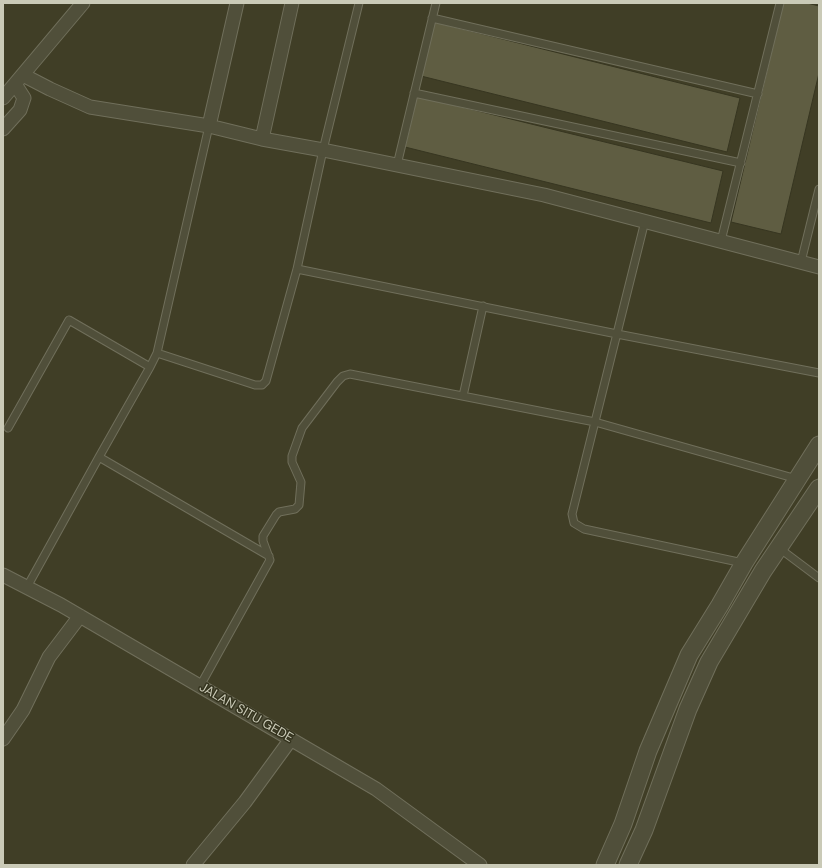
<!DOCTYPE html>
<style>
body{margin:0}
#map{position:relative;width:822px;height:868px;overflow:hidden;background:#403e26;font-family:"DM Sans",sans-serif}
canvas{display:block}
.frame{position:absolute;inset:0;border:4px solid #cacab7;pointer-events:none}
</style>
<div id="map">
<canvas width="822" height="868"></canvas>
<div class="frame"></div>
</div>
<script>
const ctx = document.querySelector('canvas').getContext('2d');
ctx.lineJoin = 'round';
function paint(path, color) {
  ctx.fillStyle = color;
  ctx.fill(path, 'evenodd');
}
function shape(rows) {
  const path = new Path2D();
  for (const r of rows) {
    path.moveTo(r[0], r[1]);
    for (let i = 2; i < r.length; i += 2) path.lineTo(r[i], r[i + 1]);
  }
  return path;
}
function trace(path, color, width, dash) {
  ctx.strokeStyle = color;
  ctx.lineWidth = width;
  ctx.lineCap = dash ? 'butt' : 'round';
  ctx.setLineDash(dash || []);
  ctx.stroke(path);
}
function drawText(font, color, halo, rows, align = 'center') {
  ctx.font = font + ' "DM Sans",sans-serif';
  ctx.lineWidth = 3;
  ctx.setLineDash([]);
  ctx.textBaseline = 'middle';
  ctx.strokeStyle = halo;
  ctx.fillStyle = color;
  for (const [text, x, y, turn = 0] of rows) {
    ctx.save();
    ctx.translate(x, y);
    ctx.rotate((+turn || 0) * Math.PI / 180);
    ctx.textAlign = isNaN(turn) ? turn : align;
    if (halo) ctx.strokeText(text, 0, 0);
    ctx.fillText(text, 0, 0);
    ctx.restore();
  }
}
const building = shape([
 [783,3,807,3,819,6,819,73,781,234,731,222,783,3],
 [434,22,740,98,727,152,421,76,434,22],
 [417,96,723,171,711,223,405,147,417,96]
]);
paint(building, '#5f5d42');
trace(building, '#373621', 1);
const service = shape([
 [432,18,758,94],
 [414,93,741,163],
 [209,126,157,353,255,385,262,385,266,381,297,269,323,150,359,3],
 [397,165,436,3],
 [645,221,572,514,574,523,584,529,743,563],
 [721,241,780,3],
 [801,262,819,189],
 [297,269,617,334,819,373],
 [463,396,483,306],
 [8,428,69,320,150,367],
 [99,457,269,556],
 [779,548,819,578],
 [27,587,99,457,150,367,157,353],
 [200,686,270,560,263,541,263,536,276,515,279,512,295,509,299,505,301,482,292,462,292,456,302,428,337,382,343,376,350,374,595,422,797,479]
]);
const minor = shape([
 [23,75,50,89,90,107,209,126,262,139,323,150,544,195,819,267],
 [3,98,83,3],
 [209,126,237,3],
 [3,129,20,110,24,98,15,84],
 [262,139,292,3],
 [3,575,61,605,376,789,480,865],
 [3,739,23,710,49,657,80,616],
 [193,865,245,802,291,739]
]);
const tertiary = shape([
 [605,865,623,824,648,751,689,655,720,605,744,563,819,445],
 [628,865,644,830,688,709,709,662,763,571,819,488]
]);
trace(service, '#706f5b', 9);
trace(minor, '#706f5b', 15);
trace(tertiary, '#706f5b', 19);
trace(service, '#504f3a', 7);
trace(minor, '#504f3a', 13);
trace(tertiary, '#504f3a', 17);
drawText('13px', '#cacab7', '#35341f', [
 ["JALAN SITU GEDE",246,713,30]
]);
</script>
